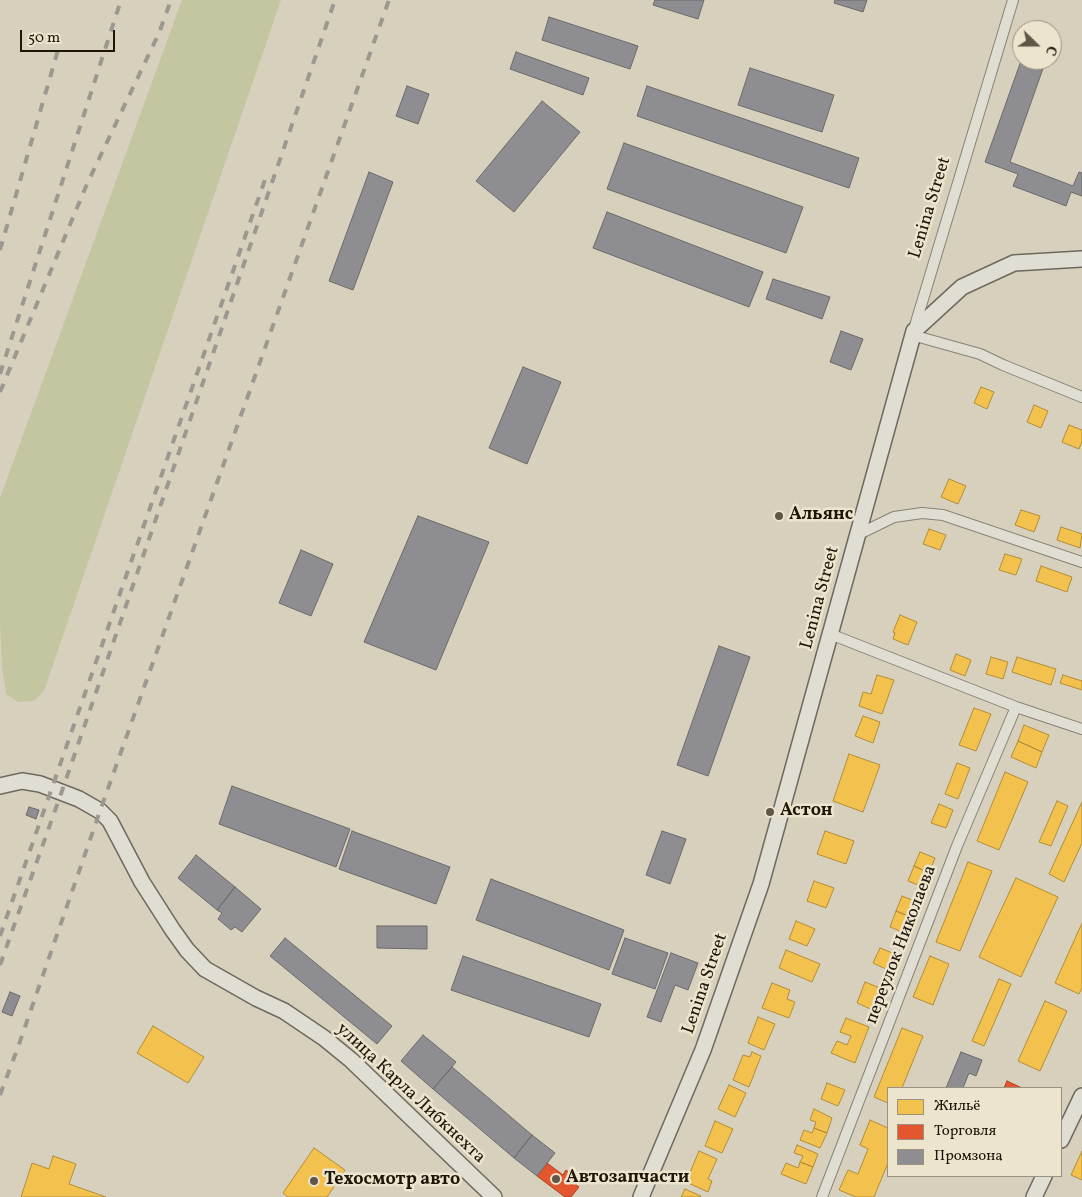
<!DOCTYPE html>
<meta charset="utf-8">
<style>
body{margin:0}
#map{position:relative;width:1082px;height:1197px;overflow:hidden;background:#d7d0bd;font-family:Vollkorn,serif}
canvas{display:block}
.legend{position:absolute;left:887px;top:1087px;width:175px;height:90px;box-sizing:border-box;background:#ece4cd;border:1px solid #9a917f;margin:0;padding:6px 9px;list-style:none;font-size:15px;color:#1e1509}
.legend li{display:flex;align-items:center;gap:10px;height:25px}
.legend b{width:25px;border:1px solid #9a917f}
.north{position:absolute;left:1012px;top:20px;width:50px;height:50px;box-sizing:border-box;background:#ece4cd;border:1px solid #9a917f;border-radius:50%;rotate:112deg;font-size:14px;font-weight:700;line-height:20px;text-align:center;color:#1e1509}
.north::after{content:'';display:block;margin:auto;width:18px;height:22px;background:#5f5648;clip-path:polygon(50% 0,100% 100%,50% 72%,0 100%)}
.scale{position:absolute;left:20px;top:30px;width:95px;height:22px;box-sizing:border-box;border:2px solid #1e1509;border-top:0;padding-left:6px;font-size:15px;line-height:18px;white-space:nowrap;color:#1e1509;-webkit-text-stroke:4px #ece4cd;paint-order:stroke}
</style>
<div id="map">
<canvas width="1082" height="1197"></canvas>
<ul class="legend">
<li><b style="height:14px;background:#f2c14e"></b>Жильё</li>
<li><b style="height:14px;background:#e4572e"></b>Торговля</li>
<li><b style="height:14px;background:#8d8d92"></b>Промзона</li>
</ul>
<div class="north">С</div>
<div class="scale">50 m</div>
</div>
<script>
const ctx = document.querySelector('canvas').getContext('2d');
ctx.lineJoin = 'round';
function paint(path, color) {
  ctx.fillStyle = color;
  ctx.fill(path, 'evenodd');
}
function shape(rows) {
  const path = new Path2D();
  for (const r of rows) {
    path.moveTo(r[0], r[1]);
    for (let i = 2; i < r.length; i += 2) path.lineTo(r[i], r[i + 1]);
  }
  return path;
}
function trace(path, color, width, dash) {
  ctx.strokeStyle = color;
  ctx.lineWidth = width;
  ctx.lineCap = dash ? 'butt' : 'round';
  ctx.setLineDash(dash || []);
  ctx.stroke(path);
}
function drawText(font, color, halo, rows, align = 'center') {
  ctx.font = font + ' Vollkorn,serif';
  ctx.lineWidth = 5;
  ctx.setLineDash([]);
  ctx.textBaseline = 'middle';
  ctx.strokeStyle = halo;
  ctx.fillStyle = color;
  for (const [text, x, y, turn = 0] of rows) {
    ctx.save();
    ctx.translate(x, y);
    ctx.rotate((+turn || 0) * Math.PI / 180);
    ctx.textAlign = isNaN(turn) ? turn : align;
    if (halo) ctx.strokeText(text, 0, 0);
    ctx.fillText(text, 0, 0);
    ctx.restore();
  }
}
paint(shape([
 [182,0,281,0,44,691,34,701,18,702,6,694,2,667,0,623,0,498]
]), '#c4c6a2');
const homes = shape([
 [981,387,994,392,987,409,974,403,981,387],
 [1034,405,1048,411,1041,428,1027,422,1034,405],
 [1069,425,1082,430,1082,441,1079,449,1062,442,1069,425],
 [949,479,966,486,958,504,941,497,949,479],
 [1021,510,1040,516,1034,532,1015,525,1021,510],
 [1061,527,1082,534,1080,548,1057,540,1061,527],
 [929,529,946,535,940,550,923,544,929,529],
 [1005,554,1022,559,1016,575,999,570,1005,554],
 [1041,566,1072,577,1067,592,1036,581,1041,566],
 [900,615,917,622,908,645,893,639,895,633,893,632,900,615],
 [956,654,971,660,965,676,950,670,956,654],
 [991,657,1008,662,1003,679,986,674,991,657],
 [1017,657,1056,669,1051,685,1012,672,1017,657],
 [877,675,894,680,882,714,859,706,863,692,871,694,877,675],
 [1063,675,1082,681,1082,690,1060,683,1063,675],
 [974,708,991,714,976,751,959,745,974,708],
 [863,716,880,722,873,743,855,736,863,716],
 [1024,725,1049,735,1042,752,1018,741,1024,725],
 [1018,741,1042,752,1036,768,1011,757,1018,741],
 [849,754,880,765,863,812,833,801,849,754],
 [957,763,970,768,958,799,945,794,957,763],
 [1005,772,1028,782,999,850,977,841,1005,772],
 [1057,801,1068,806,1051,846,1039,842,1057,801],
 [1082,802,1082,843,1064,882,1049,874,1082,802],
 [939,804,953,810,946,828,931,823,939,804],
 [825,831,854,841,846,864,817,854,825,831],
 [920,852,935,858,929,873,914,866,920,852],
 [968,862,992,871,960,951,936,942,968,862],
 [914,866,929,873,923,887,908,881,914,866],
 [1016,878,1058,897,1021,977,979,957,1016,878],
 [814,881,834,888,826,908,807,901,814,881],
 [902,896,917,902,911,917,896,911,902,896],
 [896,911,911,917,905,933,890,927,896,911],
 [796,921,815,929,807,946,789,939,796,921],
 [1082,923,1082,988,1079,994,1055,983,1082,923],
 [880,948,895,954,888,970,873,963,880,948],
 [786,950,820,964,812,982,779,968,786,950],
 [930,956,949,964,933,1005,913,997,930,956],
 [999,979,1011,984,984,1046,972,1041,999,979],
 [865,982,880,988,877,994,881,995,875,1011,857,1003,865,982],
 [772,983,790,990,787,999,795,1002,789,1018,762,1008,772,983],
 [1045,1001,1067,1011,1040,1071,1018,1061,1045,1001],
 [758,1017,775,1024,764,1050,748,1043,758,1017],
 [846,1018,869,1027,855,1063,831,1053,837,1041,847,1045,851,1036,840,1032,846,1018],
 [153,1026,204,1057,188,1083,137,1053,153,1026],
 [902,1028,923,1036,902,1088,888,1088,888,1103,874,1097,902,1028],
 [752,1052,761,1056,749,1087,733,1080,743,1055,750,1057,752,1052],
 [827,1083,845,1090,838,1106,821,1099,827,1083],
 [729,1085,746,1093,735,1117,718,1109,729,1085],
 [814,1109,832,1118,827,1133,814,1128,816,1122,810,1120,814,1109],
 [870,1120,888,1128,888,1163,874,1197,856,1197,839,1190,848,1170,858,1174,868,1149,860,1145,870,1120],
 [715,1121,733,1129,722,1153,705,1146,715,1121],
 [814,1128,827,1133,820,1148,800,1140,804,1130,812,1133,814,1128],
 [797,1145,818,1154,813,1167,800,1162,803,1156,794,1153,797,1145],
 [314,1148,345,1170,327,1197,288,1197,283,1193,314,1148],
 [699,1151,717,1159,708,1179,712,1181,708,1192,686,1182,699,1151],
 [1082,1151,1082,1180,1071,1175,1082,1151],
 [53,1156,76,1164,69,1184,106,1197,21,1197,32,1163,49,1169,53,1156],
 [800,1162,813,1167,806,1184,781,1174,786,1163,798,1168,800,1162],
 [685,1189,701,1196,700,1197,681,1197,685,1189]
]);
paint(homes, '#f2c14e');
trace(homes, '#b28d39', 1);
const shops = shape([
 [1007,1081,1022,1088,1004,1088,1007,1081],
 [547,1163,563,1175,566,1170,572,1175,569,1179,579,1187,571,1197,565,1197,537,1176,547,1163]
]);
paint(shops, '#e4572e');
trace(shops, '#a94323', 1);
const industry = shape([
 [655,0,704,0,698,19,653,5,655,0],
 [835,0,867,0,863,12,834,3,835,0],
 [549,17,638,46,630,69,542,40,549,17],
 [516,52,589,78,583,95,510,69,516,52],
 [1022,58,1022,60,1046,60,1010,162,1073,186,1079,172,1082,173,1082,196,1071,192,1066,206,1013,186,1018,174,985,162,1022,58],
 [750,68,834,95,822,132,738,105,750,68],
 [407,86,429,94,418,124,396,116,407,86],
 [647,86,859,158,849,188,637,116,647,86],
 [542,101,580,132,514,212,476,181,542,101],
 [624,143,803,207,786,253,607,189,624,143],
 [369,172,393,182,353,290,329,281,369,172],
 [607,212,763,272,749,307,593,248,607,212],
 [773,279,830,297,822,319,766,299,773,279],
 [841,331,863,339,851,370,830,362,841,331],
 [523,367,561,382,527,464,489,448,523,367],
 [418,516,489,542,436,670,364,642,418,516],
 [301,550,333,564,311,616,279,603,301,550],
 [719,646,750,657,708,776,677,765,719,646],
 [232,786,350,829,336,867,219,824,232,786],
 [29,807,39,810,36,819,26,815,29,807],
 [352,831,450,867,436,904,339,869,352,831],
 [662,831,686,839,670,884,646,875,662,831],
 [196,855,235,887,217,910,178,878,196,855],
 [491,879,624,930,609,970,476,920,491,879],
 [235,887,261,909,242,932,235,927,231,930,218,919,222,913,217,910,235,887],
 [377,926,427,926,427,949,377,948,377,926],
 [285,938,392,1026,377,1044,270,956,285,938],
 [625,938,668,953,655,989,612,974,625,938],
 [671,953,698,963,688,990,675,985,661,1022,647,1017,671,953],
 [463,956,601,1004,589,1037,451,990,463,956],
 [10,992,20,996,12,1016,2,1012,10,992],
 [423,1035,456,1062,433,1089,401,1061,423,1035],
 [961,1052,982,1060,976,1076,969,1073,963,1088,946,1088,961,1052],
 [452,1067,532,1135,514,1158,433,1089,452,1067],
 [532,1135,555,1153,537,1176,514,1158,532,1135]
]);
paint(industry, '#8d8d92');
trace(industry, '#6c6969', 1);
const street = shape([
 [914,329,1013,0],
 [912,335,980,354,1003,365,1082,397],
 [857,535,894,517,922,513,943,515,1082,562],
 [830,634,1016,707,1082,729],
 [822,1197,957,846,1016,707]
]);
const secondary = shape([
 [0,786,22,781,40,784,79,799,100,811,110,821,142,882,172,929,187,950,205,969,256,998,284,1011,324,1038,351,1060,494,1197],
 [1061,1140,1082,1096],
 [641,1197,703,1050,761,884,914,331,962,287,1014,263,1082,259],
 [1034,1197,1044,1176]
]);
trace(street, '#878276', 12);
trace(secondary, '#6d695e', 18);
trace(street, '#e0ddd3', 10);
trace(secondary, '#e0ddd3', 15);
trace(shape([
 [0,250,58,50],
 [0,374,121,0],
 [0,392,87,184,159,33,171,0],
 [0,936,267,174],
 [0,965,62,791,335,0],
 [0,1095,17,1050,100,811,389,0]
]), '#9c9890', 4, [9, 9]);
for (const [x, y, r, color] of [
 [779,516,5,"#5f5648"],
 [770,812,5,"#5f5648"],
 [556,1179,5,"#5f5648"],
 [314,1181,5,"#5f5648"]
]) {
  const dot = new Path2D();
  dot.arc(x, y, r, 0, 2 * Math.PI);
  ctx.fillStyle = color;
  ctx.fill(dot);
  trace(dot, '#ece4cd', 2);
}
drawText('18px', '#1e1509', '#ece4cd', [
 ["Lenina Street",931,208,-73],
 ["Lenina Street",821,598,-75],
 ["переулок Николаева",902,945,-69],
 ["Lenina Street",706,984,-71],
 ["улица Карла Либкнехта",410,1094,43]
]);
drawText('bold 18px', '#1e1509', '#ece4cd', [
 ["Альянс",789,516],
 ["Астон",780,812],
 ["Автозапчасти",566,1179],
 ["Техосмотр авто",324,1181]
], 'left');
</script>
